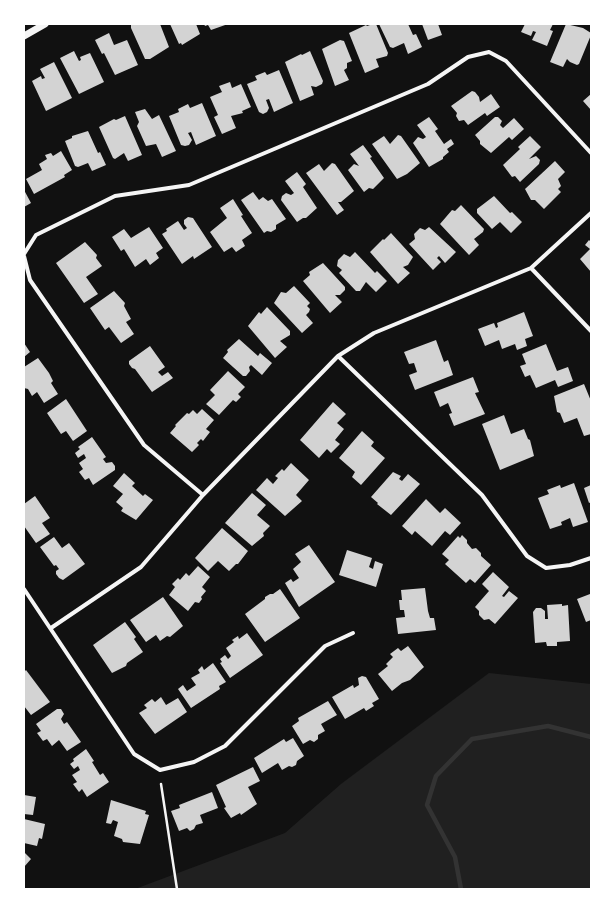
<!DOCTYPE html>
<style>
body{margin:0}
#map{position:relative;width:615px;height:913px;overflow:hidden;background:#111;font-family:"Nunito Sans",sans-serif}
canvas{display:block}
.frame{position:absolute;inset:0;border:25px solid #fff;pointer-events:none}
</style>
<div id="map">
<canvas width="615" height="913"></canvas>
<div class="frame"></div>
</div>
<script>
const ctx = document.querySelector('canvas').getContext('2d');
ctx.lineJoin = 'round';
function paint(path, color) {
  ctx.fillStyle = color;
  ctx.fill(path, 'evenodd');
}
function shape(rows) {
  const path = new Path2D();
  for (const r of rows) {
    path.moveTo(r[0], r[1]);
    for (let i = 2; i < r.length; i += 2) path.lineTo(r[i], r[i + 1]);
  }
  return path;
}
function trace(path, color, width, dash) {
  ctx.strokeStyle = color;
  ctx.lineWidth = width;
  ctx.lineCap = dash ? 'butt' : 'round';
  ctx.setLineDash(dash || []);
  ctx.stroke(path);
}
paint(shape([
 [489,673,591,684,591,889,135,889,285,833,341,784]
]), '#202020');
trace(shape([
 [461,889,455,857,427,805,436,776,472,739,548,726,591,737]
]), '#333', 4.5);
paint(shape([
 [131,24,160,24,169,47,150,59,145,59,131,28],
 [170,24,196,24,200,34,182,45,181,43,179,44],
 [204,24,228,24,211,30,208,25,205,26],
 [373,24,376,24,388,53,387,56,376,59,379,67,365,73,349,33,366,25,367,26],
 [379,24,408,24,413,35,416,34,422,47,408,54,404,43,393,48,390,47],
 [422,24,438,24,442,35,428,40],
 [525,24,553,24,550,30,553,31,547,46,532,40,536,32,533,31,531,36,521,32],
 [566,24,583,28,591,33,591,35,579,64,577,65,570,62,567,59,563,67,550,62],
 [109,33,114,45,127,40,138,65,115,75,104,53,102,54,95,40],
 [340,40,344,41,352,61,347,63,347,68,344,70,349,80,335,86,322,49],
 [74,51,79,61,81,60,80,57,90,53,104,82,79,94,60,58],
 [310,51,323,81,322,84,316,87,311,86,314,95,300,101,285,62,301,54,302,55],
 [54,62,72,98,46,111,32,81,41,76,42,79,45,78,40,69],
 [279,70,293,103,274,112,269,99,266,100,269,108,267,112,263,114,259,112,247,84,257,80,255,76,265,72,267,75],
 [230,82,232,88,241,84,251,107,242,111,243,113,231,116,236,128,222,134,214,117,218,115,210,97,222,92,219,86],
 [472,91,475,92,479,97,480,102,491,94,500,107,487,116,485,113,468,125,464,120,459,121,456,116,457,113,451,106],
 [591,94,591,110,583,101],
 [202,103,216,136,196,145,191,132,188,133,192,140,189,145,185,146,181,145,169,116,179,112,178,109,188,104,190,108],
 [145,109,152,119,159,115,176,151,162,157,156,144,146,146,137,126,139,122,135,112],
 [125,116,142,155,128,161,124,153,115,159,113,158,99,127,114,119,116,120],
 [429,117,438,129,435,131,444,144,451,139,454,144,447,149,449,152,443,157,443,159,429,167,413,143,418,137,423,139,426,137,417,125],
 [495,117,498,117,502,121,500,125,503,128,514,118,524,129,512,140,509,137,491,153,480,144,480,141,475,135],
 [88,131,98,153,100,152,106,165,92,171,88,163,78,167,75,166,65,141,72,138,72,136],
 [398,135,401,136,420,163,407,174,397,179,372,144,384,136,390,144],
 [530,136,541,147,529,159,536,156,540,160,539,164,520,182,515,176,512,177,503,165,520,149,518,147],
 [363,145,372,157,370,158,384,178,373,189,369,188,364,192,348,170,354,164,359,166,350,154],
 [61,151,72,170,64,175,65,177,34,194,26,179,42,170,39,164,47,159,45,155,51,153,53,156],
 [555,161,565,172,558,179,561,186,558,189,561,192,544,209,535,200,531,200,525,189],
 [332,163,335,164,354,191,341,202,338,202,344,210,337,215,306,173,319,164,324,171],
 [297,172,306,184,303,187,317,208,306,218,303,218,297,222,281,200,282,196,286,193,291,195,294,193,285,181],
 [24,190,31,203,24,207],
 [253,192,259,200,263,197,268,201,272,199,286,219,276,225,276,229,271,232,267,231,264,233,241,200],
 [494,196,510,213,512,212,522,222,511,233,500,222,492,229,477,213,477,209],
 [233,199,243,215,241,216,252,233,242,240,245,246,236,252,232,247,224,252,210,232,227,218,220,208],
 [461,205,484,229,483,232,474,239,479,245,469,255,440,224,452,210,455,211],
 [188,217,193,218,212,247,194,259,193,256,182,264,162,234,167,231,166,229,178,221,184,230,187,228,184,224,184,220],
 [149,227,163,248,156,253,159,258,150,265,146,259,135,267,124,249,121,251,112,237,124,229,131,238],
 [429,227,456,252,445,263,439,256,437,258,441,262,433,270,409,244,415,239,414,234,420,228,425,230],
 [391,233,413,257,408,265,403,267,410,273,398,284,370,252,383,239,384,240],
 [589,240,591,242,591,272,580,259,590,249,585,245],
 [85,242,97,255,96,258,102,266,86,277,98,294,84,303,56,263],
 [355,252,375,273,377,271,387,281,376,292,366,282,360,291,356,291,339,273,342,270,337,266,338,260,344,254,350,257],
 [323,263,345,287,345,290,340,295,335,295,342,302,330,313,303,281,310,275,309,272],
 [294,286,310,303,307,306,310,309,309,312,306,315,313,323,302,333,274,303,281,292,286,293],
 [114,291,125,303,124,306,131,319,126,322,134,334,121,343,109,327,105,330,90,308],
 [267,307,290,331,290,335,280,341,287,347,275,358,248,326,259,312,261,314],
 [524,312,533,336,525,339,527,346,517,350,515,344,502,349,499,340,485,346,478,329,494,323,496,328,498,327,497,323],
 [239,339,258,356,260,353,272,363,262,375,251,365,249,367,250,371,246,376,243,376,223,358,228,352,227,350],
 [436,340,444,362,448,360,453,375,415,390,409,375,417,372,414,363,409,364,404,352],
 [24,343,30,352,24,357],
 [546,344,557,371,568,367,573,381,558,387,555,380,536,388,530,375,525,377,520,366,526,364,522,354],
 [150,346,165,367,158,372,162,376,168,372,173,378,152,392,135,369,132,368,129,364,129,361],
 [38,358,49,373,53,381,51,383,58,394,44,403,37,392,32,396,28,389,24,388,24,367],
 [228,371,245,387,238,394,241,397,236,402,233,400,219,415,206,404,215,395,210,390],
 [473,377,479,392,475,393,485,414,454,426,449,414,452,413,448,403,440,407,434,392],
 [584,384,591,401,591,434,584,436,577,418,564,423,560,413,557,412,554,396],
 [66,399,87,431,73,441,66,431,61,434,47,413],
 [333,402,346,414,337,423,344,429,335,440,340,444,331,453,327,449,319,458,300,440],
 [202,409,214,420,206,429,210,432,203,441,201,439,197,443,199,445,192,452,170,433,176,426,175,425,187,413,189,414,193,410,197,414],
 [504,415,511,434,524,429,528,439,530,440,534,456,500,470,482,424],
 [362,431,374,442,371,446,385,458,361,485,352,477,355,472,339,458],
 [92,437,106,457,103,459,106,463,112,462,115,466,115,470,93,485,89,478,85,480,79,472,83,469,79,463,86,458,84,454,78,458,75,453,80,449,78,447],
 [291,463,309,480,296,495,302,501,285,516,256,490,267,478,273,484,278,478,275,476,282,469,284,471],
 [393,472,401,476,399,479,402,481,408,474,420,484,391,515,377,504,378,503,371,497],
 [124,473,135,483,132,486,143,496,145,494,153,500,136,520,121,511,123,508,116,502,123,494,113,486],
 [574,483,588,522,573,527,570,518,561,522,562,525,550,529,538,498,549,494,547,490,560,485,561,488],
 [591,485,591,502,589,503,584,488],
 [252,493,266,505,257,515,270,526,263,533,264,536,252,546,225,523],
 [35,496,50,518,42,523,50,534,36,543,24,526,24,504],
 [426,499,440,513,445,508,461,523,450,535,445,531,432,546,415,531,412,535,402,526],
 [222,528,248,551,238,564,236,564,229,571,218,561,208,571,195,558],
 [462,535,467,540,467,543,472,549,476,548,481,553,481,556,491,565,475,583,470,579,466,583,445,564,449,560,442,554,458,536,460,538],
 [54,537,62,548,69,543,85,564,63,580,59,578,56,574,56,571,59,569,56,565,54,566,40,547],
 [309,545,335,582,299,607,285,583,291,579,293,582,299,578,293,569,301,562,295,554],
 [347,550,372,558,369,567,373,569,375,561,383,564,376,587,339,575],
 [198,566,210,577,202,587,206,591,201,597,202,599,199,603,195,602,188,611,169,595,175,587,172,584,178,578,180,580,186,573,189,576],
 [493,572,509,587,502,596,504,597,509,591,518,598,495,624,489,619,484,620,479,615,479,611,475,607,489,591,482,584],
 [425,588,428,611,430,618,434,618,436,630,398,634,396,618,405,617,404,610,400,610,399,600,402,600,401,590],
 [280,589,300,618,265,642,245,614,265,599,265,597,270,594,273,594],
 [590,591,591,620,586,622,577,599,590,594],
 [163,597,183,626,170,637,167,636,160,641,156,635,146,642,130,620],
 [562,604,562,606,568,605,570,641,557,642,557,646,547,646,546,642,535,643,533,612,536,608,541,608,545,611,545,619,548,619,547,605],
 [125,622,136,637,134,639,143,652,127,663,126,666,112,673,93,645],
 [247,633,263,655,230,678,220,663,222,662,220,659,225,655,228,659,231,656,226,648,234,642,232,640,238,636,239,639],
 [408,646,424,667,410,680,402,683,392,691,378,674,388,666,386,664,393,657,390,654,398,648,401,651],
 [213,663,226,682,219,686,220,689,191,708,178,689,183,685,187,691,196,685,191,678,200,673,198,670,202,666,204,670],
 [26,670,50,702,31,715,24,706,24,672],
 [362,676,366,677,379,699,372,703,374,706,366,711,364,708,345,719,332,697,353,685,354,688,359,685,358,678],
 [161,697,166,705,178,698,187,712,155,734,139,713,147,708,144,705,152,699,155,702],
 [328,701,337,715,321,724,325,731,318,735,318,739,314,742,310,740,303,744,292,726,299,721,298,718],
 [57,709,61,709,64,714,61,719,64,724,67,722,81,742,67,751,59,740,52,746,47,739,43,741,37,733,41,731,36,724],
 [293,738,304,756,297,761,296,765,292,767,289,766,282,770,278,763,262,773,254,758,284,739,286,742],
 [86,749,94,761,92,762,100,775,103,773,109,782,87,797,82,789,79,792,73,784,77,782,72,775,80,770,78,766,74,769,70,764,74,761,73,759],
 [253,767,260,781,248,787,257,804,241,815,240,813,231,818,224,808,226,807,216,785],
 [212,792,218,808,200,815,203,823,196,825,194,829,190,831,187,828,179,831,171,811,180,808,179,805],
 [24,795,36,797,33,815,24,814],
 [111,800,146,811,145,814,149,815,140,844,123,842,122,839,114,836,118,822,113,820,111,824,106,823],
 [24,819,45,824,42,839,39,838,37,846,24,843],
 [24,852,31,859,24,867]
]), '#d3d3d3');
trace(shape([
 [161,784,177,889]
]), '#f5f5f5', 2.5);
trace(shape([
 [24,254,36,235,115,196,189,185,428,84,468,57,489,52,506,61,591,153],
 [24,256,30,280,144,445,203,495],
 [531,268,591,331],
 [338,356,482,495,527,556,546,568,570,565,591,558],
 [24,589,134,754,160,770,194,762,225,746,325,646,353,633],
 [51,628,141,567,203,495,338,356,374,333,531,268,591,213]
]), '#f5f5f5', 4);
trace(shape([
 [24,36,45,24]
]), '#f5f5f5', 7);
</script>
